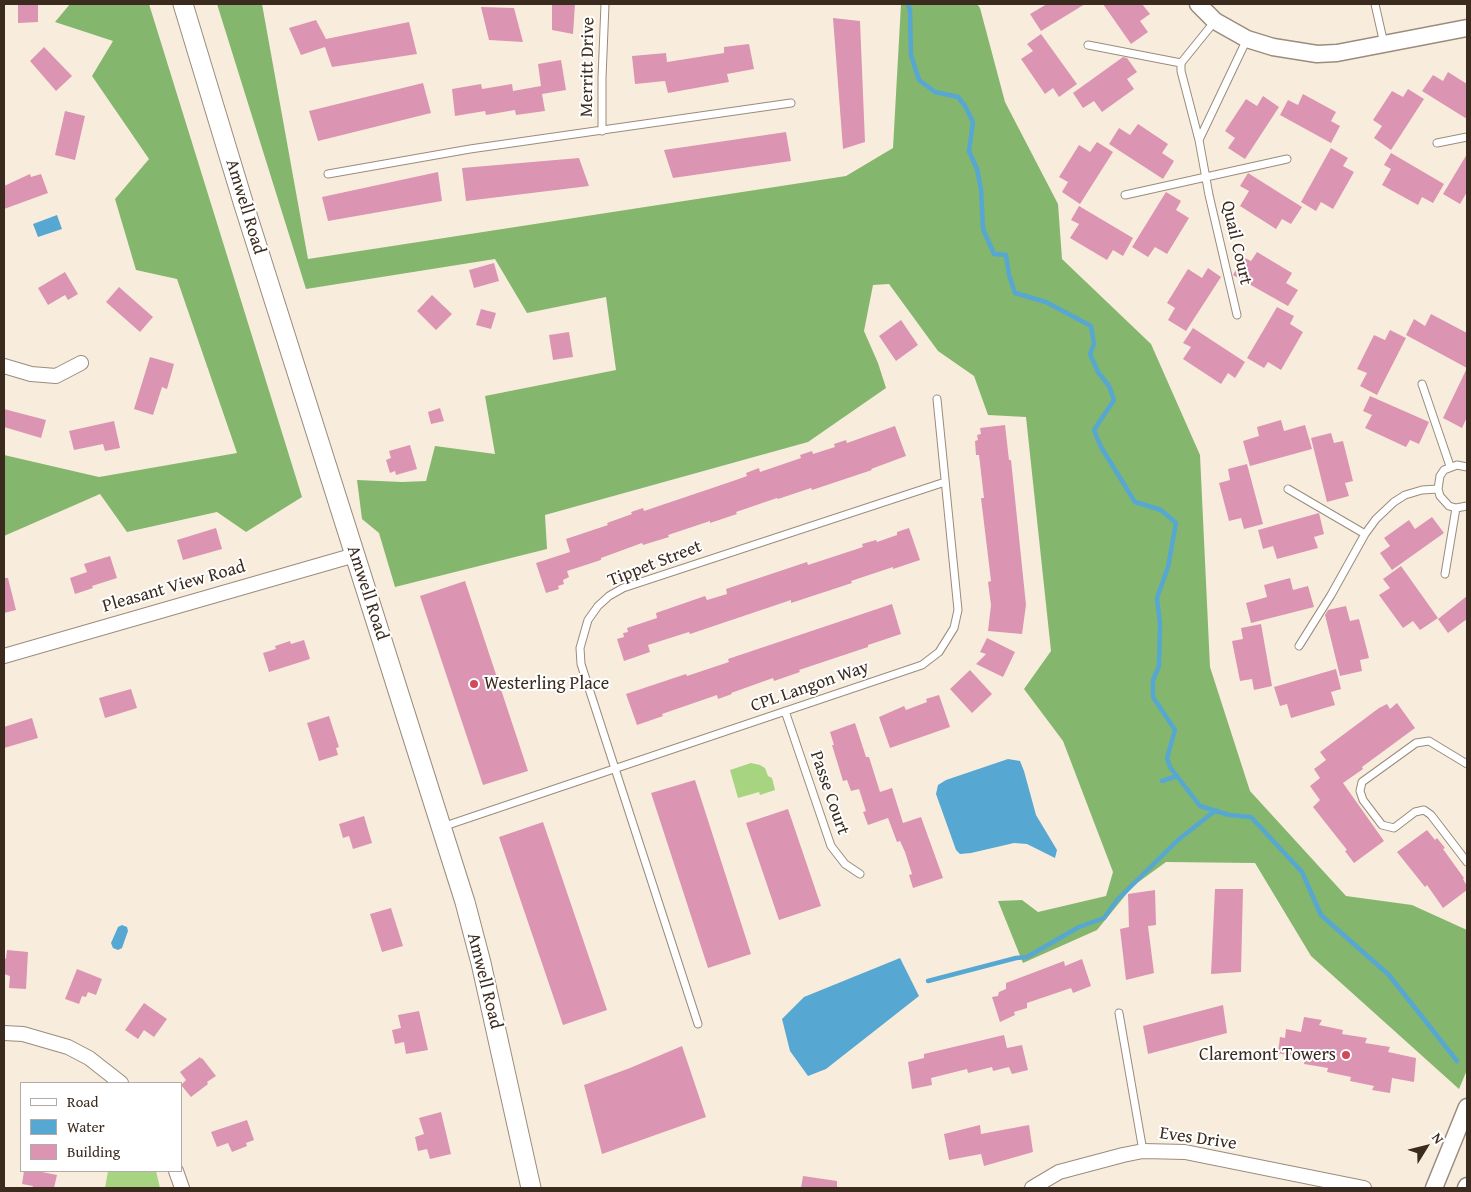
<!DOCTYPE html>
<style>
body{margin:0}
#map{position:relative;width:1471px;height:1192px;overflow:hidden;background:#f8eddd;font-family:"Gentium Book Plus",serif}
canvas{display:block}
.frame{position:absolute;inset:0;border:5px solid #3b2a1e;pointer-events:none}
.legend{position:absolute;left:20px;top:1082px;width:162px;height:90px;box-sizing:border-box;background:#fff;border:1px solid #b1aaa5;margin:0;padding:6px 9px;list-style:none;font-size:15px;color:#3b2a1e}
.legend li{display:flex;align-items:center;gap:10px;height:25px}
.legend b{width:25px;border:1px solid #b1aaa5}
.north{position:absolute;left:1401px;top:1122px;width:50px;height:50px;-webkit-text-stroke:4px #fff;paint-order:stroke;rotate:54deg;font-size:14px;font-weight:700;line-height:20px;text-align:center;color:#3b2a1e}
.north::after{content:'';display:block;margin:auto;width:18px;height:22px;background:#3b2a1e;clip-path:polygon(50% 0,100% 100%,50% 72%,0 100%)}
</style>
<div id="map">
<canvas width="1471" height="1192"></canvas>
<div class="frame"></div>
<ul class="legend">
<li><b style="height:6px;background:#fff"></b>Road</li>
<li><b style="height:14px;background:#56a7d1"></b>Water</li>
<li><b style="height:14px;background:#dc94b3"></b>Building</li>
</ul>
<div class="north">N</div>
</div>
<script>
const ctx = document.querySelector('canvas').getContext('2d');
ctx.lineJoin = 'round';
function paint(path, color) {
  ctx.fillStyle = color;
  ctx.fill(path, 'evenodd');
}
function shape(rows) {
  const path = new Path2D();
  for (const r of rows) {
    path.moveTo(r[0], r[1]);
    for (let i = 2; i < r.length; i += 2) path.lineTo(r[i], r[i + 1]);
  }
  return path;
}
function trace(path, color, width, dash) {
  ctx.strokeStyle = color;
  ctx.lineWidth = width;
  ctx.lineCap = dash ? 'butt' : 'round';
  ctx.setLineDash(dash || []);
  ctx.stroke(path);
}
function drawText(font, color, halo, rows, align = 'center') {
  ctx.font = font + ' "Gentium Book Plus",serif';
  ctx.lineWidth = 4;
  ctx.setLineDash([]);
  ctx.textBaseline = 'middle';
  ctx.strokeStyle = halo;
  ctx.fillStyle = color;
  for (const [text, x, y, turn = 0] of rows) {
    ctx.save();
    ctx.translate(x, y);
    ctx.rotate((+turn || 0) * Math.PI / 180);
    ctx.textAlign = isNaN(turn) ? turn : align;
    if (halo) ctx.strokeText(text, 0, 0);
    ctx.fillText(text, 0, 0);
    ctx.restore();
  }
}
paint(shape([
 [751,763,760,765,765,768,768,776,772,778,775,790,760,795,759,792,738,798,730,770],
 [108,1171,156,1171,160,1188,105,1188]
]), '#a7d480');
paint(shape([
 [70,4,149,4,302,497,246,532,217,512,127,532,100,494,4,536,4,455,99,477,237,453,177,279,136,270,115,199,149,159,92,76,113,41,55,22],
 [217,4,262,4,308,259,846,176,893,148,901,4,977,4,980,8,1005,102,1058,204,1062,259,1151,344,1200,455,1210,667,1250,791,1346,896,1412,905,1467,930,1467,1070,1459,1089,1311,956,1255,863,1166,862,1133,886,1097,930,1023,963,998,901,1022,900,1038,912,1106,896,1113,872,1063,741,1024,689,1051,651,1026,417,988,415,974,376,938,351,889,284,873,285,864,331,878,363,886,388,808,442,545,515,547,549,395,587,379,533,362,519,357,480,402,482,426,481,435,446,495,454,485,396,616,370,606,297,527,313,495,259,306,289]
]), '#85b66e');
paint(shape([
 [57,215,62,229,38,237,33,224],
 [1008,759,1020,761,1024,771,1036,815,1057,850,1055,858,1027,844,1014,843,971,853,960,854,956,850,936,794,938,785,946,780],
 [122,925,127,927,128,931,122,948,118,950,113,948,111,943,118,927],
 [900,958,919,996,826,1069,808,1076,790,1051,782,1019,804,997]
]), '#56a7d1');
trace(shape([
 [908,4,910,10,911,55,919,80,935,92,958,97,965,106,973,122,969,151,977,169,981,189,983,229,994,254,1006,255,1009,275,1015,293,1046,302,1091,326,1094,344,1090,354,1098,372,1109,386,1114,400,1094,430,1101,447,1135,502,1161,510,1176,523,1168,567,1157,598,1160,624,1159,666,1153,680,1153,697,1175,730,1167,758,1170,767,1200,806,1229,815,1251,817,1302,872,1321,915,1389,975,1457,1061],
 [1162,781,1177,776],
 [928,981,1016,958,1027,957,1079,927,1104,918,1117,900,1178,840,1216,810]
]), '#56a7d1', 4.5);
paint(shape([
 [18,4,38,4,38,22,18,23],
 [552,4,575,4,573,34,552,30],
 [1047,4,1085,4,1041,31,1030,14],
 [1103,4,1142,4,1150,14,1140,21,1148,32,1131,44],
 [481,7,514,8,523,42,489,40],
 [833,18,860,21,865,142,843,149],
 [316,20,326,39,409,22,417,54,332,67,325,47,301,55,289,28],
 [1041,34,1077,84,1059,97,1053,88,1045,94,1021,59,1033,51,1027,44],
 [749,44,754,69,727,74,729,82,668,93,665,81,635,84,632,56,666,53,667,62,724,53,724,47],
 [44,47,72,76,56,91,30,61],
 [1123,57,1127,58,1137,72,1127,79,1134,89,1102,112,1094,101,1083,108,1073,93],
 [561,60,566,90,542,94,545,111,516,115,515,110,486,115,485,111,455,116,452,89,481,84,482,89,512,84,513,91,541,86,538,64],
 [1448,72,1467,84,1467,119,1422,91,1433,75,1443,81],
 [423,83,431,113,318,141,309,111],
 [1408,89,1424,99,1391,150,1374,138,1382,126,1373,120,1392,91,1403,97],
 [1303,94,1336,112,1331,121,1340,126,1331,143,1280,115,1288,100,1298,105],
 [1263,96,1279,107,1245,159,1228,148,1235,138,1225,131,1246,99,1257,106],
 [65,111,85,116,75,160,55,155],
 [1138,124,1168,144,1162,153,1174,161,1163,179,1109,144,1119,128,1130,135],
 [786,132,791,161,673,178,664,150],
 [1097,142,1113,152,1080,204,1062,192,1068,182,1059,177,1079,145,1090,152],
 [1331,148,1348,158,1343,166,1354,172,1333,209,1321,202,1316,211,1301,202],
 [1391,153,1444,184,1433,203,1422,197,1418,205,1382,185,1391,169,1384,165],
 [1467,154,1467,192,1460,204,1443,194],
 [579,158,589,186,466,201,462,168],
 [438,172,442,201,328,221,322,197],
 [1248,173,1302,207,1291,224,1282,219,1276,229,1240,206,1249,191,1240,186],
 [30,174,31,177,41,174,48,193,4,209,4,186],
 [1166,192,1181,201,1176,210,1189,218,1167,254,1155,247,1148,257,1132,247],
 [1079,206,1133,238,1123,256,1113,250,1107,260,1070,238,1079,224,1071,220],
 [1257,252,1292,273,1286,283,1298,290,1288,306,1233,275,1243,257,1251,261],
 [494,263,499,281,474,288,469,270],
 [1208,268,1221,277,1186,331,1168,320,1175,308,1167,303,1188,269,1202,278],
 [65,272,78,294,68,300,65,295,48,305,38,288],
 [119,287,153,317,140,332,106,302],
 [432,295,452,314,436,330,417,311],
 [1277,307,1294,316,1290,324,1303,332,1281,370,1268,362,1264,368,1247,358],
 [481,309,496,313,491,329,476,325],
 [1431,314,1467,333,1467,417,1462,428,1443,418,1467,368,1406,335,1414,319,1425,326],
 [901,320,918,345,896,361,879,336],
 [1193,328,1245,362,1235,378,1228,373,1221,384,1183,359,1191,347,1183,343],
 [1390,330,1406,338,1377,395,1360,386,1367,373,1357,369,1374,335,1385,340],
 [569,332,573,357,553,360,549,335],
 [150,357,174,364,167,389,162,387,153,415,134,409],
 [1370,396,1429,422,1419,444,1410,440,1406,447,1365,428,1372,415,1363,411],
 [440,408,444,421,431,424,428,412],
 [4,409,46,420,41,438,4,427],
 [1281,420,1284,431,1305,425,1312,449,1250,466,1243,441,1259,436,1257,427],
 [114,421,120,448,105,451,103,444,74,450,69,431],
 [1005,425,1009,460,1011,460,1026,605,1022,634,988,631,991,605,988,582,991,581,981,498,984,498,979,455,976,455,975,441,978,440,977,435,981,434,980,428],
 [895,426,906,456,871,469,872,470,812,490,811,488,778,499,777,498,736,512,737,514,710,523,710,521,668,535,669,537,643,545,642,543,601,558,601,560,567,571,569,577,563,580,564,584,558,586,559,589,546,593,536,563,570,552,566,539,608,525,607,523,632,514,631,512,643,508,644,511,733,481,747,476,746,473,759,468,760,472,801,458,800,455,812,451,813,454,835,447,834,444,846,440,847,443],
 [1331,433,1334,443,1343,441,1353,481,1345,483,1349,496,1327,502,1311,438],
 [410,445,417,469,396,475,395,471,390,473,386,460,391,458,389,451],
 [1247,464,1263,524,1244,529,1241,518,1229,521,1219,483,1230,480,1228,469],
 [1319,513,1324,534,1314,537,1318,548,1277,559,1273,546,1263,549,1258,530],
 [1432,517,1444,533,1392,570,1380,553,1390,546,1384,538,1409,520,1415,529],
 [216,528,222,549,183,560,177,540],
 [909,528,920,560,893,569,893,567,851,581,852,583,791,603,791,600,690,634,689,632,648,645,650,652,624,661,617,639,624,637,623,633,628,632,627,628,657,618,656,613,705,596,707,600,727,594,726,589,807,562,808,565,863,547,862,544,876,540,877,542,897,535,897,532],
 [110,556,117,578,92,586,93,588,75,594,70,578,87,572,84,564],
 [1401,566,1438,618,1420,630,1413,621,1403,628,1379,595,1390,588,1383,579],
 [4,578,8,578,16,610,4,613],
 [1290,578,1293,590,1308,586,1314,607,1251,623,1246,603,1267,597,1264,585],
 [465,581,528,771,483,785,420,596],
 [1467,596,1467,619,1448,633,1438,619],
 [892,604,901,634,868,645,868,647,799,670,800,672,774,681,773,678,731,693,732,694,718,699,717,695,662,714,663,716,637,725,626,694,686,674,687,676,729,662,728,659],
 [1346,606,1350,621,1359,619,1369,658,1360,660,1362,671,1340,676,1325,615,1328,610],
 [1261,624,1272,686,1254,690,1252,679,1240,681,1232,641,1243,639,1241,628],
 [987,638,1015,652,1003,677,976,664,986,654,980,652],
 [304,640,310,659,269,672,263,653,276,649,275,646,290,641,291,644],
 [1336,669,1341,689,1331,692,1335,705,1291,718,1287,704,1280,706,1274,687],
 [970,670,992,694,972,713,950,689],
 [131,689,137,708,105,718,99,698],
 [939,695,950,727,890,748,879,717,904,706,906,710,927,702,926,699],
 [1397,703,1415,728,1362,767,1363,769,1343,783,1384,841,1354,863,1345,851,1347,850,1313,807,1320,800,1310,786,1320,778,1314,769,1326,760,1320,752,1379,708,1387,704,1390,709],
 [329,716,339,747,336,748,338,755,319,761,307,723],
 [32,718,38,738,4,748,4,727],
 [855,723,866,757,869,757,880,792,892,788,903,823,921,817,943,878,913,888,909,875,912,874,905,852,900,841,897,842,888,818,868,825,863,812,866,811,859,789,851,791,847,780,843,781,832,745,834,745,830,732],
 [695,780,751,954,708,968,651,793],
 [788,809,821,906,779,920,746,823],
 [364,816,372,843,353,849,349,836,343,838,339,824],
 [543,822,607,1010,563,1025,499,837],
 [1427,830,1435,840,1437,838,1445,848,1443,849,1464,878,1463,879,1467,886,1467,890,1443,908,1427,885,1425,887,1397,852],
 [1215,889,1243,889,1241,972,1211,974],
 [1155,890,1156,925,1148,926,1154,973,1126,980,1120,929,1129,927,1128,894],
 [391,908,403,946,382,952,370,914],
 [7,950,28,952,26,989,9,988,10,976,4,974,4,958,6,959],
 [1082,959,1091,986,1073,993,1071,988,1027,1003,1027,1008,1014,1012,1015,1015,1000,1022,992,997,998,996,999,992,1006,989,1006,983,1064,961,1065,966],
 [77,969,102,979,96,995,88,992,86,997,82,996,79,1004,65,999],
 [144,1003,167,1019,154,1037,144,1030,138,1039,125,1030],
 [1223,1005,1227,1033,1148,1054,1143,1026],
 [419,1011,428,1050,406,1054,404,1042,395,1044,392,1030,401,1028,398,1015],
 [1304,1017,1322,1020,1319,1025,1343,1030,1342,1034,1367,1038,1365,1043,1390,1047,1388,1052,1416,1058,1414,1082,1392,1078,1390,1093,1372,1090,1374,1086,1350,1081,1351,1077,1327,1072,1328,1068,1304,1064,1305,1059,1278,1053,1280,1037,1285,1038,1286,1029,1301,1032],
 [1004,1035,1007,1048,1022,1045,1028,1070,1012,1074,1009,1067,993,1071,992,1067,968,1073,967,1069,931,1078,932,1085,912,1089,908,1062,924,1058,924,1054],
 [682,1046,706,1117,602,1154,584,1085,630,1068],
 [200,1057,201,1059,202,1058,216,1076,207,1082,208,1084,191,1097,181,1085,186,1080,180,1072],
 [441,1112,451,1154,430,1159,427,1149,418,1151,415,1137,424,1134,419,1118],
 [247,1120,254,1140,246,1143,247,1146,232,1152,228,1143,217,1147,211,1132],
 [980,1125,981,1134,1029,1125,1033,1152,984,1166,981,1154,949,1160,944,1134],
 [24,1171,37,1171,57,1175,54,1188,32,1188,33,1186,22,1184],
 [803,1176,837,1181,837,1188,801,1188]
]), '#dc94b3');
const service = shape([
 [1375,4,1384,44],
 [1215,21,1181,63,1181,71,1199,140,1209,195,1237,315],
 [1088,45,1181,63],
 [602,131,602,78,605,4],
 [1199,140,1247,39],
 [1437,143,1467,137],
 [328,174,470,149,791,103],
 [1125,195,1287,159],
 [1422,384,1450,466],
 [1467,467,1457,465,1444,470,1440,476,1438,489,1440,496,1449,506,1456,508,1467,506],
 [1288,489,1365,534],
 [1445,574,1456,508],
 [1299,646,1331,595,1365,534,1376,519,1394,502,1405,495,1422,490,1438,489],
 [785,711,831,846,845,864,860,874],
 [1467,764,1429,741,1416,743,1362,782,1360,791,1363,800,1382,825,1394,828,1415,812,1424,810,1431,815,1467,862],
 [442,827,922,665,939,652,954,628,958,610,937,399],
 [1119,1013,1143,1151],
 [698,1024,581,664,580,648,588,620,598,606,609,596,623,588,945,482]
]);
const minor = shape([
 [4,366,31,374,56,376,81,363],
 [4,656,355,555],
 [4,1033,23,1034,68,1047,89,1058,121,1083],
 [176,1171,182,1188],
 [1032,1188,1059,1172,1123,1155,1143,1151,1185,1152,1364,1188]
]);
const tertiary = shape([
 [1198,4,1215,21,1247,39,1273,47,1317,54,1337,53,1467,28],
 [1434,1188,1467,1107],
 [1466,1188,1467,1186]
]);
const secondary = shape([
 [183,4,243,202,465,902,481,963,531,1188]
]);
trace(service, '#9a8c7e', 9);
trace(minor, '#9a8c7e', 16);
trace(tertiary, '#9a8c7e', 19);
trace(secondary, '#9a8c7e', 21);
trace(service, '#fff', 7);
trace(minor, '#fff', 14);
trace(tertiary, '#fff', 16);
trace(secondary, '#fff', 19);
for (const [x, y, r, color] of [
 [474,684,5,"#d1495b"],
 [1346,1055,5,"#d1495b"]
]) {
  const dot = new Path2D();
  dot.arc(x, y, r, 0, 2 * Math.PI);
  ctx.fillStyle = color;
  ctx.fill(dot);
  trace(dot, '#fff', 2);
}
drawText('18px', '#3b2a1e', '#fff', [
 ["Merritt Drive",588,67,-89],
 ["Amwell Road",245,207,73],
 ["Quail Court",1236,243,77],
 ["Tippet Street",655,564,-21],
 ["Pleasant View Road",174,587,-16],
 ["Amwell Road",367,593,72],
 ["CPL Langon Way",810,687,-19],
 ["Passe Court",829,793,71],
 ["Amwell Road",484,981,76],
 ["Eves Drive",1198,1139,8]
]);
drawText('18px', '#3b2a1e', '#fff', [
 ["Westerling Place",484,684],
 ["Claremont Towers",1336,1055,"right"]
], 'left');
</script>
